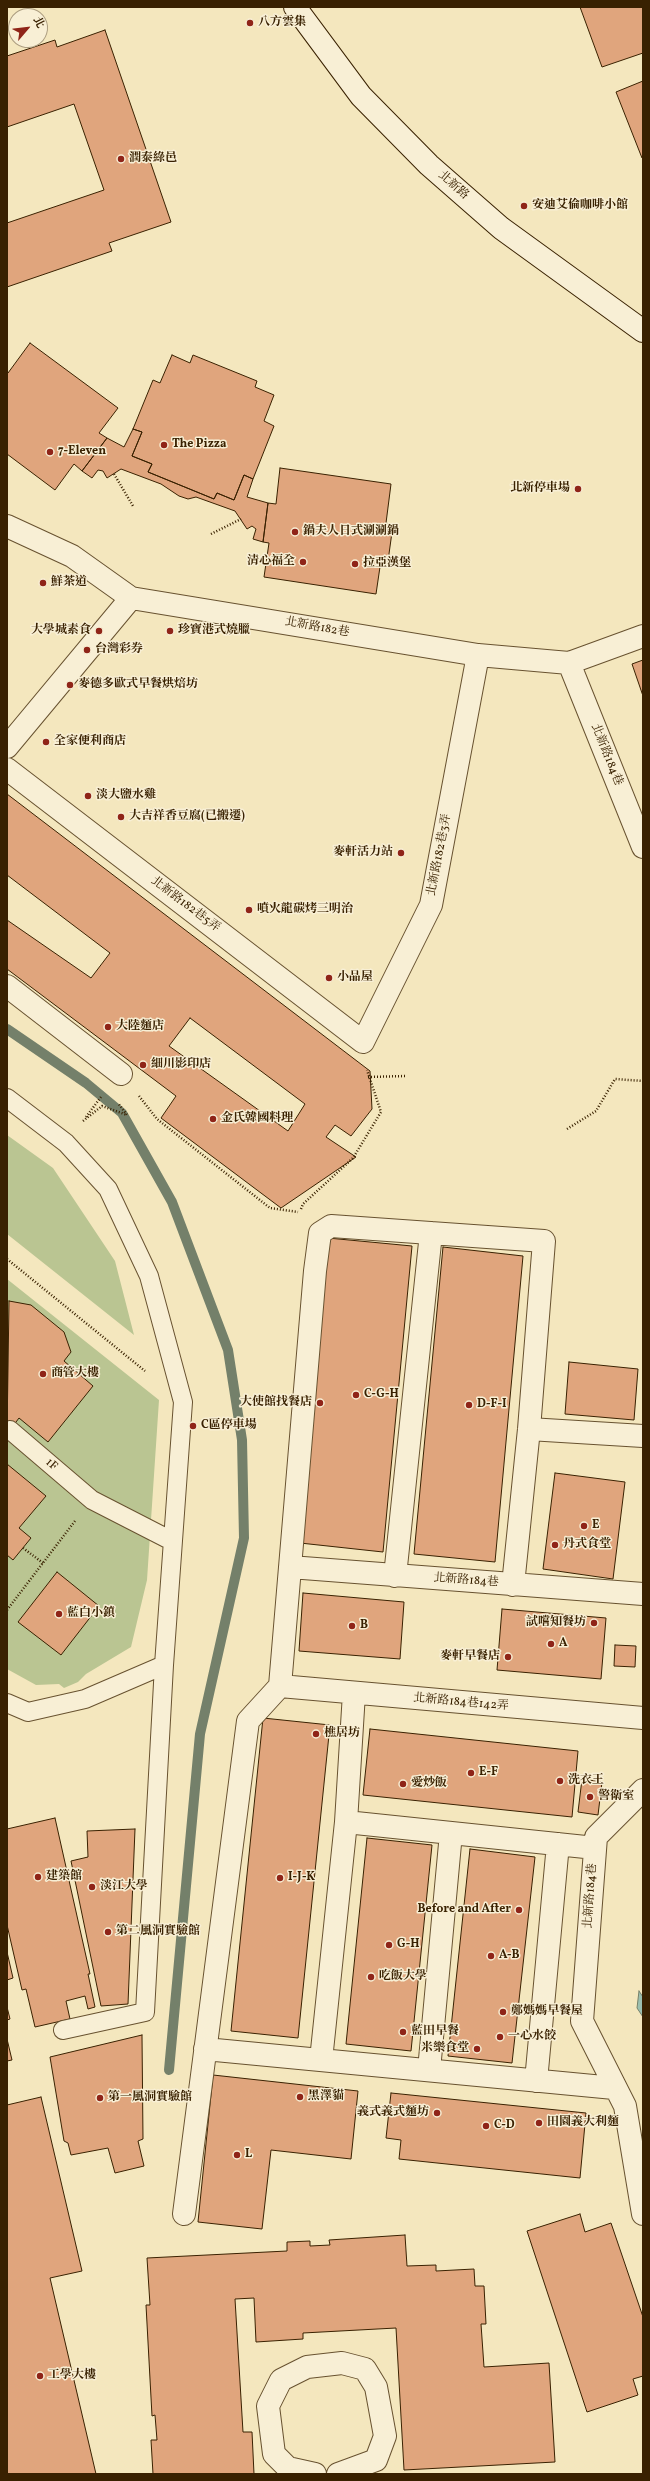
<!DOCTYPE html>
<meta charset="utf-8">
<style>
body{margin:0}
#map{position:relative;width:650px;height:2481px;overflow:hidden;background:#f4e7be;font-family:Vollkorn,"Noto Serif TC",serif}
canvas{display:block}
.frame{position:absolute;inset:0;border:8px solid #392101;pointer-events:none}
.north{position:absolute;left:8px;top:8px;width:40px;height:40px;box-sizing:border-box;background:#f8efd5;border:1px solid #ac9d80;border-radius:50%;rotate:62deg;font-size:11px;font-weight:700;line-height:16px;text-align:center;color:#392101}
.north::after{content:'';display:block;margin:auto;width:14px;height:18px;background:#8f2418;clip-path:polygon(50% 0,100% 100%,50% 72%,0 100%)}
</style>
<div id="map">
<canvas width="650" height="2481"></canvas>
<div class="frame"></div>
<div class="north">北</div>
</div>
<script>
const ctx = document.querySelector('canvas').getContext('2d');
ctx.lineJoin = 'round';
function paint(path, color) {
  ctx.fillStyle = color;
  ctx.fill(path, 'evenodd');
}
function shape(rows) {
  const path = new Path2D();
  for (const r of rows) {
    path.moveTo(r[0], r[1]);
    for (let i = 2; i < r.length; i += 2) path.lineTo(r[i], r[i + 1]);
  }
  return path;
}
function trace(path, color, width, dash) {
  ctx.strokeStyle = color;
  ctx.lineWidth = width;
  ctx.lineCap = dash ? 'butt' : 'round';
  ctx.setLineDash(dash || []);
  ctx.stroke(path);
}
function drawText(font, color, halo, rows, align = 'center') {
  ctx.font = font + ' Vollkorn,"Noto Serif TC",serif';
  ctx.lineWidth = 3;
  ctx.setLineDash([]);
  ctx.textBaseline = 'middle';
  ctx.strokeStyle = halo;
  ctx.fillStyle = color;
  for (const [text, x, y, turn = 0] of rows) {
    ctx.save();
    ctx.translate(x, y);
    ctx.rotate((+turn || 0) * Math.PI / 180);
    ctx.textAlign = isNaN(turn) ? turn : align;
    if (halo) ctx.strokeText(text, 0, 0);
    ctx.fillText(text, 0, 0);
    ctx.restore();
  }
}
paint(shape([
 [7,1135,53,1168,115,1261,134,1335,7,1234],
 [7,1279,159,1400,147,1580,131,1647,86,1674,78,1682,64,1688,59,1684,36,1685,7,1669]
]), '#bac592');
const water = shape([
 [639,1991,643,1997,643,2017,637,2008,639,1991]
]);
paint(water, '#9cc0b0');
trace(water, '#74806a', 1);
trace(shape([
 [7,1029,86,1083,122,1113,172,1202,228,1350,242,1440,244,1538,200,1734,169,2070]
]), '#74806a', 10);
const building = shape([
 [580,7,643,7,643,53,602,67,580,7],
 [105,30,171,222,109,243,112,251,7,287,7,223,104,190,74,104,7,127,7,56,55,40,57,47,105,30],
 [643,81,643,158,642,158,616,92,643,81],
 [30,343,118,408,99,433,107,438,82,471,74,464,55,490,7,454,7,372,8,373,30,343],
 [172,355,190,363,193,355,257,381,255,387,274,395,264,421,274,426,253,479,244,475,234,500,217,493,214,499,148,472,152,464,132,456,142,432,133,429,153,380,160,383,172,355],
 [133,429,142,432,132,456,152,464,148,472,214,499,217,493,234,500,244,475,253,479,247,497,268,503,263,542,253,539,256,529,252,526,247,529,235,511,196,497,188,499,179,496,161,484,121,469,107,478,103,471,98,470,92,478,82,471,107,438,124,447,133,429],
 [280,468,391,484,386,523,393,525,388,561,381,560,376,594,264,577,269,543,263,542,268,503,276,504,280,468],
 [643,660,643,696,632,664,643,660],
 [7,794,370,1071,372,1109,351,1136,335,1125,326,1137,356,1157,281,1208,161,1118,176,1096,7,969,7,920,91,978,110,953,7,875,7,794],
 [190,1018,305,1104,288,1131,169,1046,190,1018],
 [328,1238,412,1246,383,1552,300,1543,328,1238],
 [443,1247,523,1256,495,1562,414,1554,443,1247],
 [9,1301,31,1305,64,1332,71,1352,64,1361,93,1386,48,1442,19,1418,7,1434,9,1301],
 [569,1362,638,1369,634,1420,565,1414,569,1362],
 [7,1464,46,1496,19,1528,31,1538,13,1560,7,1555,7,1464],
 [555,1473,625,1482,613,1579,543,1569,555,1473],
 [57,1572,99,1606,61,1655,18,1622,57,1572],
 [303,1593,404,1602,400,1659,299,1651,303,1593],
 [502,1609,606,1618,601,1679,497,1670,502,1609],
 [615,1645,636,1646,635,1667,614,1666,615,1645],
 [263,1718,330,1725,298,2038,231,2031,263,1718],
 [370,1729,578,1751,572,1817,363,1795,370,1729],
 [582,1779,602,1782,598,1815,578,1812,582,1779],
 [55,1818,90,1974,88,1974,95,2007,88,2009,85,1996,66,2001,70,2019,35,2027,26,1989,22,1990,7,1925,7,1829,55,1818],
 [135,1829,128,2004,101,2006,71,1861,88,1857,87,1831,135,1829],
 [367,1838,432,1845,411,2051,346,2044,367,1838],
 [470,1849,535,1857,512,2063,448,2056,470,1849],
 [7,1952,13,1978,7,1980,7,1952],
 [7,2007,10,2019,7,2020,7,2007],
 [142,2035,143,2139,138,2141,144,2166,115,2173,108,2148,71,2155,68,2143,64,2141,50,2057,142,2035],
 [7,2039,12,2060,7,2061,7,2039],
 [213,2075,358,2091,351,2159,271,2150,262,2229,198,2222,213,2075],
 [391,2093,586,2113,580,2178,399,2159,401,2140,386,2138,391,2093],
 [41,2097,82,2271,50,2278,96,2474,7,2474,7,2105,41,2097],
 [580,2214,585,2232,611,2223,643,2317,643,2376,633,2379,638,2395,587,2412,527,2231,580,2214],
 [405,2235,407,2266,436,2265,436,2271,474,2269,475,2286,484,2286,486,2324,481,2324,484,2367,549,2363,555,2462,404,2470,396,2328,303,2333,303,2339,256,2342,254,2298,235,2299,243,2432,252,2432,254,2474,153,2474,151,2440,157,2440,155,2415,152,2416,146,2305,150,2305,147,2258,287,2251,287,2242,310,2241,310,2246,330,2245,329,2240,405,2235]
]);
paint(building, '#e0a57d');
trace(building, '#392101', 1);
const lane = shape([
 [7,1098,66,1143,108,1189,149,1276,183,1402,164,1665,85,1699,28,1712,7,1703],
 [10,1430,92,1500,172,1541],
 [63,2030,145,2012,164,1665]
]);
const street = shape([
 [7,526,72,556,131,598,478,655,569,663,643,636],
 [569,663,643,847],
 [7,747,131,598],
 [7,769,363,1042,431,905,478,655],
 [7,986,121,1074],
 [529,1429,643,1436],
 [290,1567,643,1594],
 [395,1576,431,1233],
 [280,1686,643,1718],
 [643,1790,596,1837,582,2021,625,2106,643,2214],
 [346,1822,595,1848],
 [205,2049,614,2088],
 [321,2060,346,1822,354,1693],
 [429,2070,451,1833],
 [536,2081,558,1844],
 [184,2214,248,1721,280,1686,315,1271,320,1233,331,1226,544,1241,529,1429,513,1585],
 [315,2474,288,2468,274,2454,268,2406,281,2380,307,2367,342,2363,365,2369,376,2387,385,2436,376,2460,338,2474]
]);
const secondary = shape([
 [295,7,361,96,429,165,501,228,643,331]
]);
trace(lane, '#685230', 20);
trace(street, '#685230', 24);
trace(secondary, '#392101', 24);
trace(shape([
 [114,474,133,506],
 [211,534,241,519],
 [368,1077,406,1076],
 [139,1096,157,1119,270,1208,298,1212],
 [86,1117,101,1097],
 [83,1121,102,1106,127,1115,118,1103],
 [567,1129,596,1111,615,1079,643,1081],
 [301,1209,303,1204,353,1158,381,1112,367,1070],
 [7,1259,145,1371],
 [23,1548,43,1563],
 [7,1610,75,1521]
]), '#392101', 2.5, [1, 2]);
trace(lane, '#f8efd5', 18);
trace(street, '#f8efd5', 22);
trace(secondary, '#f8efd5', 22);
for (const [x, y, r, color] of [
 [250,23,4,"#8f2418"],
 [121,159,4,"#8f2418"],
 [524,206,4,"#8f2418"],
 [164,445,4,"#8f2418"],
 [50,452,4,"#8f2418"],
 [578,489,4,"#8f2418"],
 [295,532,4,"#8f2418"],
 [303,562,4,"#8f2418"],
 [355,564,4,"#8f2418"],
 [43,583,4,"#8f2418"],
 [99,631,4,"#8f2418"],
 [170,631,4,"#8f2418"],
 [87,650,4,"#8f2418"],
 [70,685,4,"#8f2418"],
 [46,742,4,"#8f2418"],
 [88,796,4,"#8f2418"],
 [121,817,4,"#8f2418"],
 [401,853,4,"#8f2418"],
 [249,910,4,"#8f2418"],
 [329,978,4,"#8f2418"],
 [108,1027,4,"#8f2418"],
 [143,1065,4,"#8f2418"],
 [213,1119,4,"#8f2418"],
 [43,1374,4,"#8f2418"],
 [356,1395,4,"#8f2418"],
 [320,1403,4,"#8f2418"],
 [469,1405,4,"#8f2418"],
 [193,1426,4,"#8f2418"],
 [584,1526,4,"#8f2418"],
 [555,1545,4,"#8f2418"],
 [59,1614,4,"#8f2418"],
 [594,1623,4,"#8f2418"],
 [352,1626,4,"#8f2418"],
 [551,1644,4,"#8f2418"],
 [508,1657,4,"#8f2418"],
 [316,1734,4,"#8f2418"],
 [471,1773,4,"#8f2418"],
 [560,1781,4,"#8f2418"],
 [403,1784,4,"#8f2418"],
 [590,1797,4,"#8f2418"],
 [38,1877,4,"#8f2418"],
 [280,1878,4,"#8f2418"],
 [92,1887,4,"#8f2418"],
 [519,1910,4,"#8f2418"],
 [108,1932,4,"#8f2418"],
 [389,1945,4,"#8f2418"],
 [491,1956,4,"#8f2418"],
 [371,1977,4,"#8f2418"],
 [503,2012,4,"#8f2418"],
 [403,2032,4,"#8f2418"],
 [500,2037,4,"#8f2418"],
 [477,2049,4,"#8f2418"],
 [300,2097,4,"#8f2418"],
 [100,2098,4,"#8f2418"],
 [437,2113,4,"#8f2418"],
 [539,2123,4,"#8f2418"],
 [486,2126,4,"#8f2418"],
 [237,2155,4,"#8f2418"],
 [40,2376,4,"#8f2418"]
]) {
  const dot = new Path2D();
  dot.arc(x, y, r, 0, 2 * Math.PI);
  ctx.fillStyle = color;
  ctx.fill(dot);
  trace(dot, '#f8efd5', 1.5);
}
drawText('bold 12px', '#392101', '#f8efd5', [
 ["八方雲集",258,23],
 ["潤泰綠邑",129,159],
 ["安迪艾倫咖啡小館",532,206],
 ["The Pizza",172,445],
 ["7-Eleven",58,452],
 ["北新停車場",570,489,"right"],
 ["鍋夫人日式涮涮鍋",303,532],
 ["清心福全",295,562,"right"],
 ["拉亞漢堡",363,564],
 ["鮮茶道",51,583],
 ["大學城素食",91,631,"right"],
 ["珍寶港式燒臘",178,631],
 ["台灣彩券",95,650],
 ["麥德多歐式早餐烘焙坊",78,685],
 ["全家便利商店",54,742],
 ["淡大鹽水雞",96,796],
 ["大吉祥香豆腐(已搬遷)",129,817],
 ["麥軒活力站",393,853,"right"],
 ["噴火龍碳烤三明治",257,910],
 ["小品屋",337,978],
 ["大陸麵店",116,1027],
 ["細川影印店",151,1065],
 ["金氏韓國料理",221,1119],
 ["商管大樓",51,1374],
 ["C-G-H",364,1395],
 ["大使館找餐店",312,1403,"right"],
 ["D-F-I",477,1405],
 ["C區停車場",201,1426],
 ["E",592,1526],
 ["丹式食堂",563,1545],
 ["藍白小鎮",67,1614],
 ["試嚐知餐坊",586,1623,"right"],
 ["B",360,1626],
 ["A",559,1644],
 ["麥軒早餐店",500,1657,"right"],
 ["樵居坊",324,1734],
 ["E-F",479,1773],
 ["洗衣王",568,1781],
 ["愛炒飯",411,1784],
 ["警衛室",598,1797],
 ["建築館",46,1877],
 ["I-J-K",288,1878],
 ["淡江大學",100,1887],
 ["Before and After",511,1910,"right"],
 ["第二風洞實驗館",116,1932],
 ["G-H",397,1945],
 ["A-B",499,1956],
 ["吃飯大學",379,1977],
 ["鄭媽媽早餐屋",511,2012],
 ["藍田早餐",411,2032],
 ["一心水餃",508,2037],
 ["米樂食堂",469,2049,"right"],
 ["黑澤貓",308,2097],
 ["第一風洞實驗館",108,2098],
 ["義式義式麵坊",429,2113,"right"],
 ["田園義大利麵",547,2123],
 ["C-D",494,2126],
 ["L",245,2155],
 ["工學大樓",48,2376]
], 'left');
drawText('12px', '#392101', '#f8efd5', [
 ["北新路",453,186,41],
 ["北新路182巷",317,628,10],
 ["北新路184巷",606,755,68],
 ["北新路182巷3弄",440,855,-79],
 ["北新路182巷5弄",185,905,37],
 ["1F",51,1465,41],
 ["北新路184巷",466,1581,4],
 ["北新路184巷142弄",461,1703,5],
 ["北新路184巷",591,1896,-86]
]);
</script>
